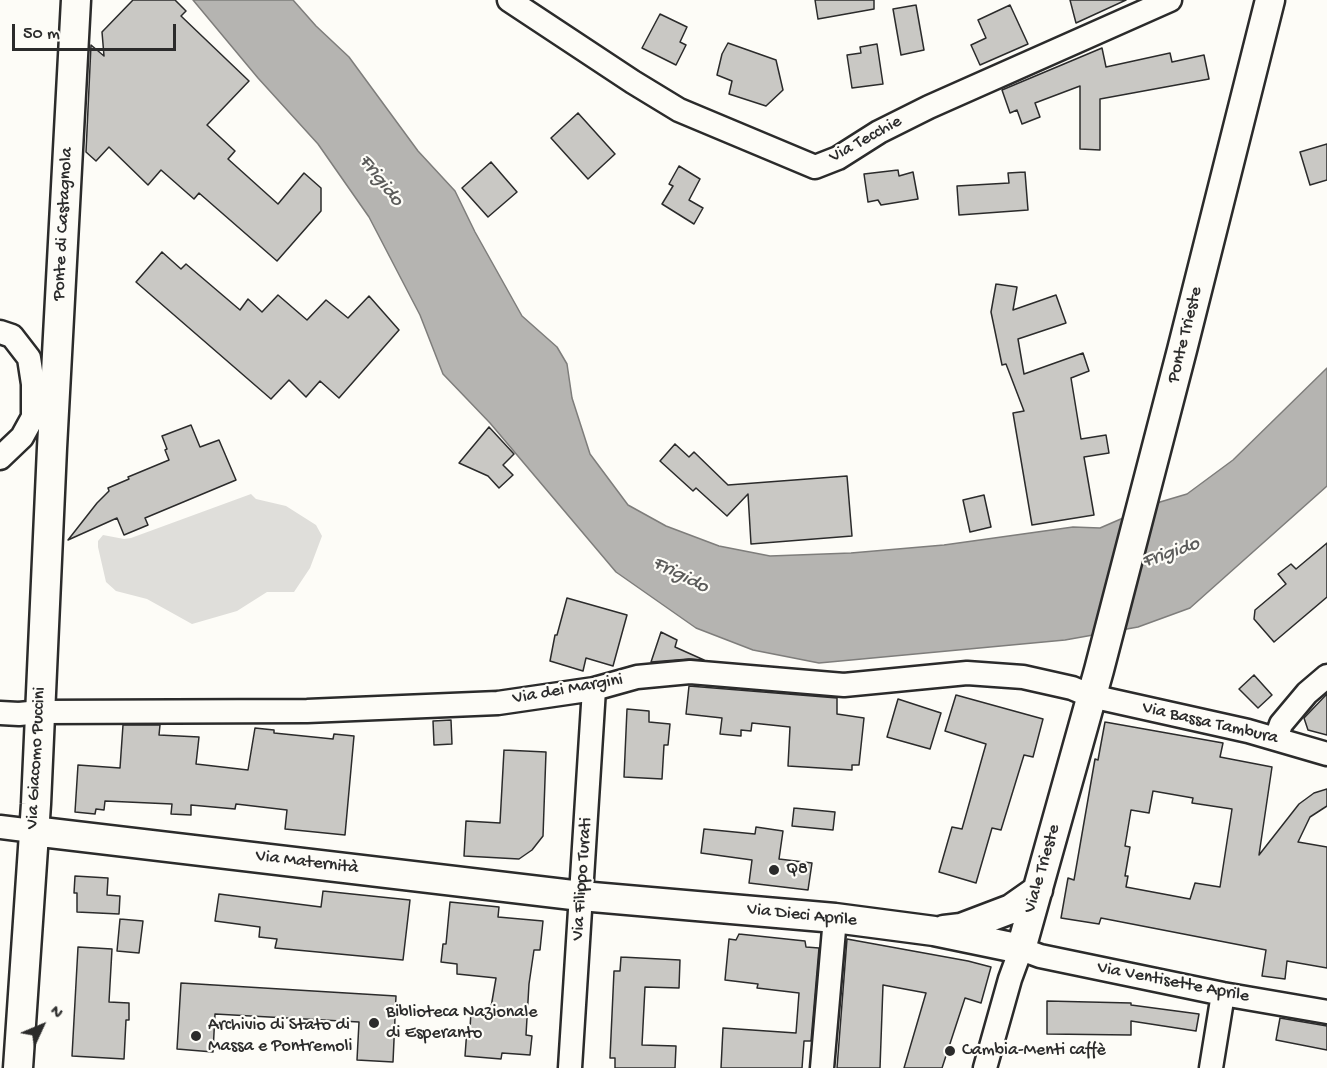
<!DOCTYPE html>
<meta charset="utf-8">
<style>
body{margin:0}
#map{position:relative;width:1327px;height:1068px;overflow:hidden;background:#fdfcf7;font-family:"Gochi Hand",sans-serif}
canvas{display:block}
.north{position:absolute;left:12px;top:996px;width:60px;height:60px;-webkit-text-stroke:4px #fdfcf7;paint-order:stroke;rotate:46deg;font-size:16px;font-weight:700;line-height:24px;text-align:center;color:#2b2b2b}
.north::after{content:'';display:block;margin:auto;width:21px;height:27px;background:#2b2b2b;clip-path:polygon(50% 0,100% 100%,50% 72%,0 100%)}
.scale{position:absolute;left:12px;top:24px;width:164px;height:27px;box-sizing:border-box;border:3px solid #2b2b2b;border-top:0;padding-left:8px;font-size:18px;line-height:21px;white-space:nowrap;color:#2b2b2b;-webkit-text-stroke:4px #fdfcf7;paint-order:stroke}
</style>
<div id="map">
<canvas width="1327" height="1068"></canvas>
<div class="north">N</div>
<div class="scale">50 m</div>
</div>
<script>
const ctx = document.querySelector('canvas').getContext('2d');
ctx.lineJoin = 'round';
function paint(path, color) {
  ctx.fillStyle = color;
  ctx.fill(path, 'evenodd');
}
function shape(rows) {
  const path = new Path2D();
  for (const r of rows) {
    path.moveTo(r[0], r[1]);
    for (let i = 2; i < r.length; i += 2) path.lineTo(r[i], r[i + 1]);
  }
  return path;
}
function trace(path, color, width, dash) {
  ctx.strokeStyle = color;
  ctx.lineWidth = width;
  ctx.lineCap = dash ? 'butt' : 'round';
  ctx.setLineDash(dash || []);
  ctx.stroke(path);
}
function drawText(font, color, halo, rows, align = 'center') {
  ctx.font = font + ' "Gochi Hand",sans-serif';
  ctx.lineWidth = 4.5;
  ctx.setLineDash([]);
  ctx.textBaseline = 'middle';
  ctx.strokeStyle = halo;
  ctx.fillStyle = color;
  for (const [text, x, y, turn = 0] of rows) {
    ctx.save();
    ctx.translate(x, y);
    ctx.rotate((+turn || 0) * Math.PI / 180);
    ctx.textAlign = isNaN(turn) ? turn : align;
    if (halo) ctx.strokeText(text, 0, 0);
    ctx.fillText(text, 0, 0);
    ctx.restore();
  }
}
paint(shape([
 [251,494,256,499,286,506,316,525,322,536,310,568,294,592,267,592,237,611,192,624,147,599,116,591,106,582,98,547,98,541,103,535,124,539,131,538]
]), '#dfdeda');
const water = shape([
 [193,0,293,0,316,26,349,57,418,151,455,191,475,232,522,316,557,347,567,364,572,398,590,454,628,505,666,526,719,546,770,556,851,553,944,545,1073,527,1100,528,1160,502,1187,494,1233,460,1327,368,1327,486,1190,608,1138,627,1065,640,819,663,753,650,696,628,616,572,490,423,443,374,420,315,369,217,318,144,258,78,193,0]
]);
paint(water, '#b5b4b1');
trace(water, '#7e7d7b', 1.5);
const building = shape([
 [133,0,175,0,186,11,181,16,249,81,207,125,235,151,228,159,278,204,304,173,321,188,321,211,277,261,199,193,194,199,161,170,148,185,109,147,96,161,86,152,91,45,104,56,102,32,133,0],
 [815,0,874,0,874,9,818,19,815,0],
 [1070,0,1126,0,1076,23,1070,0],
 [916,5,924,50,901,55,893,9,916,5],
 [1010,5,1028,44,980,65,971,45,986,38,978,20,1010,5],
 [660,14,687,27,680,42,686,45,676,65,642,48,660,14],
 [728,43,776,60,783,90,766,106,729,94,732,81,717,75,722,54,728,43],
 [877,44,883,84,852,88,847,55,861,53,860,47,877,44],
 [1102,48,1106,67,1170,53,1172,62,1204,55,1209,79,1100,99,1100,150,1080,149,1080,86,1035,103,1040,117,1022,124,1017,110,1010,113,1002,90,1102,48],
 [578,113,615,154,588,179,551,138,578,113],
 [1327,144,1327,180,1310,185,1300,152,1327,144],
 [491,162,517,192,488,217,462,188,491,162],
 [679,166,700,179,689,200,703,208,694,224,662,204,673,186,669,184,679,166],
 [898,170,899,176,913,172,918,199,881,205,878,200,868,202,864,174,898,170],
 [1025,172,1028,210,959,215,957,186,1009,183,1008,173,1025,172],
 [162,252,181,269,186,264,240,310,248,299,262,312,278,295,307,320,326,300,348,318,369,296,399,330,339,398,320,381,306,397,289,380,271,399,136,282,162,252],
 [996,284,1017,287,1013,310,1056,295,1066,323,1018,339,1024,374,1083,353,1089,371,1071,378,1081,439,1106,435,1109,453,1084,457,1094,515,1032,525,1013,413,1024,411,1006,364,1002,365,991,312,996,284],
 [191,425,200,447,219,440,236,480,145,518,148,525,124,535,117,518,68,540,97,503,109,491,108,488,129,479,128,477,169,460,165,450,167,449,162,436,191,425],
 [489,427,514,454,503,465,513,475,499,488,488,476,459,463,489,427],
 [675,444,689,457,694,452,728,485,847,476,852,536,751,544,748,494,727,516,696,488,693,491,660,461,675,444],
 [984,495,991,527,970,532,963,500,984,495],
 [1327,543,1327,597,1274,642,1254,619,1255,610,1286,584,1278,574,1291,564,1296,569,1327,543],
 [567,598,627,615,613,666,586,658,583,671,550,661,555,635,557,635,567,598],
 [661,632,677,640,675,647,704,660,689,659,651,662,661,632],
 [1254,675,1272,695,1258,708,1239,689,1254,675],
 [689,686,837,698,837,714,864,718,859,765,852,765,852,770,788,766,790,727,752,723,751,731,741,730,741,736,720,734,722,718,686,714,689,686],
 [1327,694,1327,735,1308,730,1304,718,1327,694],
 [956,695,1043,719,1033,757,1024,755,1001,830,992,828,976,883,939,872,952,827,962,829,986,744,945,731,956,695],
 [898,699,941,713,930,749,887,737,898,699],
 [627,709,649,711,649,722,670,724,668,745,664,745,662,779,624,777,627,709],
 [451,720,452,744,434,745,433,721,451,720],
 [1105,722,1223,743,1220,757,1272,767,1259,855,1299,804,1314,793,1327,789,1327,806,1310,817,1298,842,1327,847,1327,968,1287,961,1285,979,1262,976,1266,950,1101,918,1099,924,1061,918,1068,878,1074,880,1095,759,1098,760,1105,722],
 [1153,791,1193,798,1192,803,1232,809,1220,887,1195,883,1190,899,1126,887,1128,876,1125,876,1130,847,1125,846,1131,810,1149,813,1153,791],
 [123,725,160,725,159,735,199,737,196,764,248,770,255,728,274,730,274,733,333,739,334,734,354,736,345,835,285,829,287,810,236,804,235,809,191,805,191,815,171,814,172,804,105,801,104,810,96,809,95,814,75,812,78,765,120,768,123,725],
 [504,750,546,752,543,836,532,850,519,859,464,856,466,821,500,823,504,750],
 [794,808,835,812,833,830,792,826,794,808],
 [756,827,783,831,779,859,812,863,808,890,749,883,752,860,701,853,704,829,755,834,756,827],
 [75,876,108,878,107,895,120,896,119,914,77,912,77,893,74,893,75,876],
 [323,891,410,900,403,960,275,948,277,939,259,937,260,927,215,921,219,894,321,907,323,891],
 [450,902,499,907,498,917,543,921,540,950,534,950,529,984,526,1035,532,1036,530,1055,502,1053,501,1059,465,1056,467,1029,470,1029,471,1011,490,1013,496,978,457,974,457,964,441,962,443,944,446,944,450,902],
 [120,919,143,921,139,953,117,951,120,919],
 [739,934,805,941,806,947,819,948,811,1041,804,1041,802,1068,721,1068,723,1028,796,1033,799,993,757,988,758,984,725,980,729,939,736,940,739,934],
 [847,939,968,961,991,967,981,1003,965,998,942,1068,904,1068,926,993,883,985,880,1068,837,1068,847,939],
 [78,947,112,949,109,1002,129,1003,129,1020,126,1020,124,1059,72,1056,78,947],
 [621,957,680,960,679,988,645,987,642,1045,676,1046,675,1068,615,1068,615,1058,610,1058,614,971,620,971,621,957],
 [181,983,396,996,393,1062,357,1060,359,1022,215,1014,213,1052,177,1049,181,983],
 [1047,1001,1131,1003,1131,1005,1199,1014,1196,1031,1131,1021,1131,1035,1047,1034,1047,1001],
 [1280,1018,1327,1026,1327,1050,1276,1040,1280,1018]
]);
paint(building, '#c9c8c4');
trace(building, '#2b2b2b', 1.5);
const minor = shape([
 [509,0,633,82,679,110,815,167,838,158,879,132,929,107,1170,0],
 [0,332,12,336,29,358,33,384,33,417,22,437,0,458],
 [0,713,19,714,40,712,307,711,498,703,594,689,637,677,690,672,844,685,967,673,1023,677,1072,688,1091,696,1248,731,1327,754],
 [1276,739,1281,724,1307,693,1327,676],
 [0,827,33,831],
 [570,1068,594,689],
 [822,1068,835,918],
 [985,1068,1010,979,1021,949,1040,956,1223,994,1327,1012],
 [1211,1068,1223,994]
]);
const major = shape([
 [33,831,581,896,835,918,934,931,1021,949,1099,670,1182,350,1270,0],
 [944,930,961,928,1011,909,1038,890],
 [18,1068,36,804,52,448,76,0]
]);
trace(minor, '#2b2b2b', 27);
trace(major, '#2b2b2b', 33);
trace(minor, '#fdfcf7', 22);
trace(major, '#fdfcf7', 28);
for (const [x, y, r, color] of [
 [774,870,6,"#2b2b2b"],
 [374,1023,6,"#2b2b2b"],
 [196,1036,6,"#2b2b2b"],
 [950,1051,6,"#2b2b2b"]
]) {
  const dot = new Path2D();
  dot.arc(x, y, r, 0, 2 * Math.PI);
  ctx.fillStyle = color;
  ctx.fill(dot);
  trace(dot, '#fdfcf7', 2);
}
drawText('18px', '#2b2b2b', '#fdfcf7', [
 ["Via Tecchie",866,140,-29],
 ["Ponte di Castagnola",64,224,-87],
 ["Ponte Trieste",1186,335,-76],
 ["Via dei Margini",568,690,-10],
 ["Via Bassa Tambura",1210,724,13],
 ["Via Giacomo Puccini",37,758,-87],
 ["Via Maternità",307,863,7],
 ["Viale Trieste",1043,869,-74],
 ["Via Filippo Turati",583,879,-86],
 ["Via Dieci Aprile",802,916,6],
 ["Via Ventisette Aprile",1173,983,11]
]);
drawText('18px', '#2b2b2b', '#fdfcf7', [
 ["Q8",786,870],
 ["Biblioteca Nazionale",386,1013],
 ["di Esperanto",386,1034],
 ["Archivio di Stato di",208,1026],
 ["Massa e Pontremoli",208,1047],
 ["Cambia-Menti caffè",962,1051]
], 'left');
drawText('italic 20px', '#5b5b5a', '#fdfcf7', [
 ["Frigido",380,181,52],
 ["Frigido",1171,554,-19],
 ["Frigido",680,576,27]
]);
</script>
